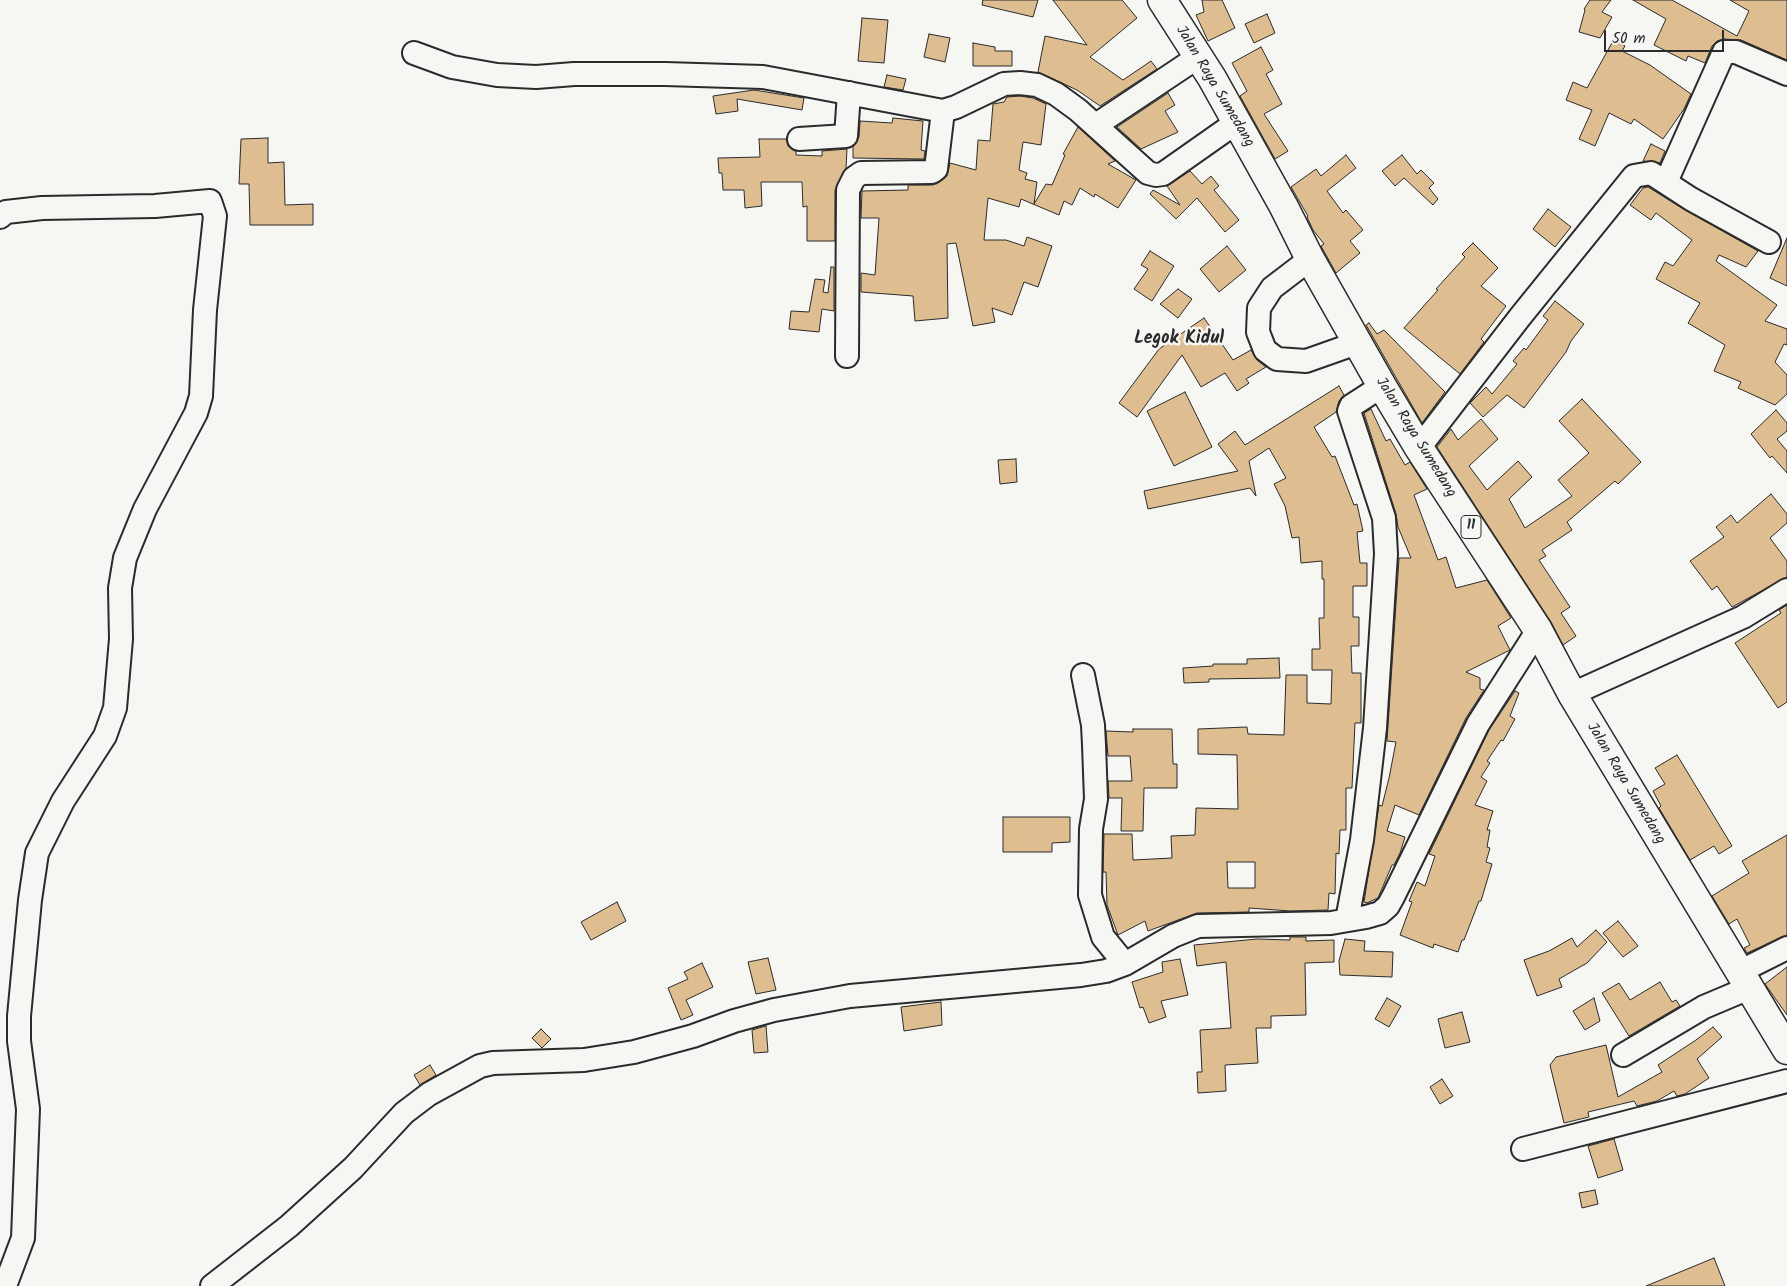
<!DOCTYPE html>
<style>
body{margin:0}
#map{position:relative;width:1787px;height:1286px;overflow:hidden;background:#f6f6f2;font-family:Kalam,sans-serif}
canvas{display:block}
.scale{position:absolute;left:1604px;top:30px;width:120px;height:22px;box-sizing:border-box;border:2px solid #2b2b2b;border-top:0;padding-left:6px;font-size:15px;line-height:18px;white-space:nowrap;color:#2b2b2b;-webkit-text-stroke:4px #f6f6f2;paint-order:stroke}
</style>
<div id="map">
<canvas width="1787" height="1286"></canvas>
<div class="scale">50 m</div>
</div>
<script>
const ctx = document.querySelector('canvas').getContext('2d');
ctx.lineJoin = 'round';
function paint(path, color) {
  ctx.fillStyle = color;
  ctx.fill(path, 'evenodd');
}
function shape(rows) {
  const path = new Path2D();
  for (const r of rows) {
    path.moveTo(r[0], r[1]);
    for (let i = 2; i < r.length; i += 2) path.lineTo(r[i], r[i + 1]);
  }
  return path;
}
function trace(path, color, width, dash) {
  ctx.strokeStyle = color;
  ctx.lineWidth = width;
  ctx.lineCap = dash ? 'butt' : 'round';
  ctx.setLineDash(dash || []);
  ctx.stroke(path);
}
function drawText(font, color, halo, rows, align = 'center') {
  ctx.font = font + ' Kalam,sans-serif';
  ctx.lineWidth = 5;
  ctx.setLineDash([]);
  ctx.textBaseline = 'middle';
  ctx.strokeStyle = halo;
  ctx.fillStyle = color;
  for (const [text, x, y, turn = 0] of rows) {
    ctx.save();
    ctx.translate(x, y);
    ctx.rotate((+turn || 0) * Math.PI / 180);
    ctx.textAlign = isNaN(turn) ? turn : align;
    if (halo) ctx.strokeText(text, 0, 0);
    ctx.fillText(text, 0, 0);
    ctx.restore();
  }
}
const building = shape([
 [983,0,1038,0,1033,17,982,5,983,0],
 [1053,0,1122,0,1137,18,1090,57,1123,80,1151,61,1157,69,1100,106,1077,90,1038,72,1045,36,1087,45,1053,0],
 [1202,0,1222,0,1235,28,1208,41,1196,15,1204,12,1202,0],
 [1590,0,1611,0,1602,12,1612,17,1600,38,1579,32,1585,10,1584,9,1590,0],
 [1633,0,1672,0,1737,36,1749,11,1730,0,1787,0,1787,60,1741,40,1724,39,1717,41,1712,46,1705,63,1688,56,1686,61,1654,45,1666,19,1633,0],
 [1267,14,1275,33,1254,43,1245,24,1267,14],
 [862,18,888,20,884,63,858,61,862,18],
 [929,34,950,38,945,62,924,57,929,34],
 [1614,39,1625,46,1622,51,1650,65,1691,94,1684,109,1663,139,1634,119,1631,124,1609,113,1595,146,1579,139,1592,110,1566,100,1573,82,1587,88,1614,39],
 [973,43,995,47,995,51,1012,51,1012,66,973,66,973,43],
 [1261,47,1273,70,1266,74,1282,104,1264,114,1288,151,1275,159,1240,96,1247,91,1232,63,1261,47],
 [887,75,906,79,903,90,884,87,887,75],
 [754,90,804,98,802,110,737,99,738,111,716,114,713,96,754,90],
 [1168,93,1175,105,1165,111,1178,132,1141,149,1117,127,1168,93],
 [1020,96,1033,98,1046,104,1041,145,1023,142,1019,170,1027,173,1025,179,1037,182,1034,204,1046,184,1052,185,1065,155,1063,154,1078,127,1115,161,1108,164,1136,180,1118,208,1095,194,1094,197,1080,188,1072,205,1064,201,1059,215,1021,199,1019,207,988,198,984,240,1006,240,1024,246,1027,237,1052,246,1038,287,1024,282,1012,315,992,308,995,322,973,326,956,243,947,244,948,318,915,321,913,296,861,292,861,273,875,275,879,218,861,218,862,191,908,190,908,185,933,185,947,176,950,163,976,170,978,140,990,141,993,104,1004,102,1007,97,1020,96],
 [893,118,923,121,921,150,925,151,924,159,853,158,853,147,859,137,860,121,892,123,893,118],
 [268,138,268,163,284,162,285,205,313,204,313,225,250,225,249,184,239,184,241,139,268,138],
 [759,139,786,139,788,146,796,151,796,155,822,156,822,151,847,149,846,168,835,190,835,241,807,241,807,206,803,207,802,182,761,182,762,206,745,208,744,190,723,190,722,173,719,173,718,158,760,157,759,139],
 [1651,144,1665,151,1660,163,1643,161,1651,144],
 [1346,155,1356,168,1327,191,1343,213,1346,210,1363,230,1350,241,1360,253,1336,273,1321,246,1324,244,1313,230,1307,217,1308,216,1291,187,1316,169,1321,176,1346,155],
 [1402,155,1417,174,1421,170,1434,183,1429,188,1438,199,1433,205,1404,178,1395,186,1382,171,1402,155],
 [1190,171,1202,184,1211,176,1219,186,1214,190,1239,220,1225,232,1197,198,1176,219,1150,194,1153,190,1180,205,1167,186,1190,171],
 [1648,187,1685,210,1758,251,1746,267,1719,255,1716,261,1777,305,1765,321,1787,329,1787,345,1784,344,1775,362,1787,375,1787,394,1775,405,1738,388,1741,382,1714,371,1725,345,1688,323,1700,303,1656,279,1665,262,1673,266,1692,240,1656,213,1651,220,1630,205,1643,188,1648,187],
 [1548,209,1571,227,1555,247,1533,229,1548,209],
 [1787,238,1787,286,1770,278,1787,238],
 [1473,243,1498,268,1481,286,1506,306,1481,339,1484,342,1460,374,1404,328,1438,290,1436,289,1465,257,1462,254,1473,243],
 [1227,246,1246,270,1219,292,1200,269,1227,246],
 [1150,251,1174,266,1152,301,1134,289,1148,269,1141,265,1150,251],
 [831,267,834,267,834,311,822,309,819,332,789,329,791,311,809,312,815,279,825,280,823,292,828,293,831,267],
 [1178,289,1192,299,1178,318,1160,304,1178,289],
 [1555,301,1584,324,1571,341,1566,352,1524,408,1507,395,1483,417,1470,403,1486,387,1492,394,1517,364,1513,361,1524,348,1526,350,1548,320,1543,316,1555,301],
 [1204,318,1233,360,1251,350,1257,360,1266,367,1246,379,1249,383,1237,391,1225,373,1201,387,1182,355,1137,417,1119,403,1159,349,1204,318],
 [1369,323,1377,334,1384,330,1445,392,1422,423,1366,325,1369,323],
 [1339,386,1344,395,1339,401,1336,412,1314,427,1332,457,1335,456,1354,505,1357,504,1363,531,1357,532,1360,563,1367,563,1367,586,1353,586,1353,617,1359,617,1359,646,1351,646,1352,673,1361,673,1361,723,1355,723,1352,788,1346,788,1346,830,1340,830,1339,854,1336,853,1335,894,1329,893,1328,910,1290,911,1249,908,1249,912,1197,913,1148,931,1145,921,1118,935,1107,905,1106,872,1103,872,1104,834,1132,834,1133,860,1172,858,1171,836,1195,835,1196,808,1238,809,1237,755,1198,754,1198,729,1247,727,1248,734,1284,735,1286,675,1307,675,1307,703,1331,704,1332,670,1312,670,1312,649,1320,649,1319,618,1324,618,1324,579,1322,579,1322,561,1301,563,1299,537,1292,538,1285,506,1274,484,1286,478,1269,448,1249,461,1256,496,1250,488,1148,509,1144,491,1238,471,1218,444,1235,431,1245,445,1339,386],
 [1227,862,1255,862,1255,888,1228,888,1227,862],
 [1185,392,1212,447,1174,466,1147,411,1185,392],
 [1582,399,1641,462,1618,484,1615,481,1567,522,1572,530,1542,550,1546,556,1539,560,1570,607,1561,613,1576,636,1563,645,1551,622,1437,447,1451,429,1458,440,1481,419,1498,439,1469,466,1487,490,1518,461,1532,477,1509,499,1525,528,1572,496,1558,480,1589,453,1559,421,1582,399],
 [1371,409,1386,441,1390,439,1405,465,1410,462,1427,489,1414,495,1438,560,1446,557,1456,588,1487,580,1511,618,1498,626,1510,650,1466,672,1480,678,1480,689,1484,690,1466,718,1419,815,1395,805,1387,831,1405,837,1400,853,1394,865,1392,865,1378,898,1367,903,1364,902,1379,805,1382,806,1389,778,1396,742,1387,741,1399,558,1411,558,1398,527,1396,514,1364,413,1371,409],
 [1776,410,1787,423,1787,431,1777,439,1787,451,1787,473,1772,456,1770,458,1751,434,1776,410],
 [1016,459,1017,482,1000,484,998,460,1016,459],
 [1771,494,1787,514,1787,523,1770,538,1787,561,1787,577,1732,607,1717,586,1712,590,1690,561,1724,537,1716,527,1731,515,1737,523,1771,494],
 [1787,605,1787,702,1778,708,1735,643,1781,613,1779,610,1787,605],
 [1279,658,1280,678,1209,679,1209,682,1184,683,1183,668,1213,666,1213,664,1247,664,1247,659,1279,658],
 [1515,691,1519,693,1510,716,1515,719,1503,741,1501,740,1487,761,1490,763,1481,777,1487,781,1475,805,1493,811,1487,830,1490,830,1487,847,1490,848,1486,862,1492,864,1481,901,1479,901,1464,940,1462,940,1458,952,1434,944,1433,948,1400,935,1412,902,1409,901,1417,882,1425,886,1435,856,1429,854,1489,730,1515,691],
 [1133,729,1172,729,1173,764,1177,764,1177,788,1144,788,1143,831,1121,831,1122,798,1109,798,1108,781,1132,781,1130,756,1108,756,1106,731,1133,732,1133,729],
 [1677,755,1732,846,1719,854,1714,846,1690,860,1659,808,1661,806,1653,791,1665,784,1655,768,1677,755],
 [1003,817,1070,817,1070,842,1052,843,1052,852,1003,852,1003,817],
 [1787,835,1787,935,1747,953,1744,948,1750,945,1737,919,1729,924,1712,896,1749,873,1742,861,1787,835],
 [617,902,626,921,591,940,581,922,617,902],
 [1618,921,1638,946,1623,957,1603,933,1618,921],
 [1596,930,1607,942,1587,963,1559,979,1562,987,1537,996,1524,960,1549,951,1572,938,1577,947,1596,930],
 [1290,937,1306,937,1306,941,1334,940,1334,962,1305,963,1306,1015,1271,1016,1271,1028,1256,1028,1258,1063,1225,1065,1226,1091,1198,1093,1197,1072,1202,1072,1200,1030,1231,1028,1226,962,1197,966,1194,945,1257,939,1290,940,1290,937],
 [1345,939,1365,941,1364,951,1393,952,1392,977,1340,975,1339,961,1345,939],
 [768,958,776,990,756,994,748,962,768,958],
 [1180,959,1188,995,1161,1001,1166,1017,1149,1023,1143,1007,1140,1008,1132,982,1163,972,1162,962,1180,959],
 [702,963,713,987,686,1000,693,1015,681,1020,668,988,688,979,684,972,702,963],
 [1787,967,1787,1015,1765,984,1787,967],
 [1660,982,1672,1002,1676,1000,1680,1006,1629,1036,1602,993,1619,983,1630,1000,1660,982],
 [1387,998,1401,1006,1389,1027,1375,1019,1387,998],
 [1594,998,1600,1021,1585,1030,1573,1011,1594,998],
 [941,1002,942,1025,904,1031,901,1007,941,1002],
 [1462,1012,1470,1042,1445,1048,1438,1019,1462,1012],
 [766,1026,768,1052,754,1053,752,1030,766,1026],
 [1713,1027,1722,1037,1697,1059,1709,1078,1685,1094,1677,1096,1674,1091,1657,1101,1637,1106,1634,1101,1588,1112,1589,1117,1564,1123,1550,1065,1556,1057,1606,1045,1618,1097,1662,1072,1658,1065,1696,1040,1713,1027],
 [541,1029,551,1039,542,1048,532,1038,541,1029],
 [430,1065,436,1075,420,1085,414,1075,430,1065],
 [1442,1079,1453,1096,1440,1104,1430,1087,1442,1079],
 [1614,1139,1623,1170,1598,1178,1588,1146,1614,1139],
 [1595,1190,1598,1204,1582,1208,1579,1193,1595,1190],
 [1714,1258,1725,1286,1646,1286,1714,1258]
]);
paint(building, '#debd90');
trace(building, '#2b2b2b', 1);
const minor = shape([
 [414,53,452,67,497,75,536,77,574,74,665,74,763,77,943,111,956,107,1004,84,1020,83,1037,85,1056,94,1078,110,1148,173,1156,175,1163,174,1237,122],
 [1096,125,1198,57],
 [799,139,846,136,849,93],
 [1666,182,1724,52,1736,52,1787,74],
 [0,217,6,212,42,208,155,206,210,201,215,216,205,310,201,396,196,413,145,509,125,558,120,588,121,639,115,708,105,736,63,801,37,853,30,900,19,1016,19,1041,28,1109,23,1238,5,1286],
 [1310,259,1272,288,1259,308,1258,332,1265,350,1277,359,1306,361,1357,343],
 [847,356,848,190,854,178,861,173,932,172,936,169,943,111],
 [1419,448,1520,317,1634,176,1651,173,1691,199,1769,242],
 [1083,675,1093,725,1094,745,1096,799,1091,829,1090,895,1103,937,1125,964],
 [1572,694,1743,617,1787,590],
 [1347,920,1362,840,1375,728,1386,554,1384,518,1349,411,1351,406,1382,386],
 [1739,972,1787,948],
 [1623,1055,1704,1007,1749,988],
 [1523,1149,1787,1081],
 [212,1286,289,1226,353,1168,404,1113,429,1094,480,1066,493,1063,584,1060,634,1052,693,1036,734,1021,774,1010,850,996,1081,975,1106,971,1125,964,1173,936,1198,926,1331,923,1366,917,1380,913,1388,906,1393,897,1478,724,1538,630]
]);
const highway = shape([
 [1162,0,1212,78,1284,207,1310,259,1382,386,1419,448,1538,630,1572,694,1787,1050]
]);
trace(minor, '#2b2b2b', 26);
trace(highway, '#2b2b2b', 31);
trace(minor, '#f6f6f2', 22);
trace(highway, '#f6f6f2', 28);
for (const [x, y, w] of [
 [1471,527,20]
]) {
  const box = new Path2D();
  box.roundRect(x - w / 2, y - 11.5, w, 23, 4);
  ctx.fillStyle = '#f6f6f2';
  ctx.fill(box);
  trace(box, '#2b2b2b', 1);
}
drawText('bold 14px', '#2b2b2b', null, [
 ["11",1471,527]
]);
drawText('15px', '#2b2b2b', '#f6f6f2', [
 ["Jalan Raya Sumedang",1214,87,59],
 ["Jalan Raya Sumedang",1415,438,58],
 ["Jalan Raya Sumedang",1625,784,59]
]);
drawText('bold 18px', '#2b2b2b', '#f6f6f2', [
 ["Legok Kidul",1179,340]
]);
</script>
